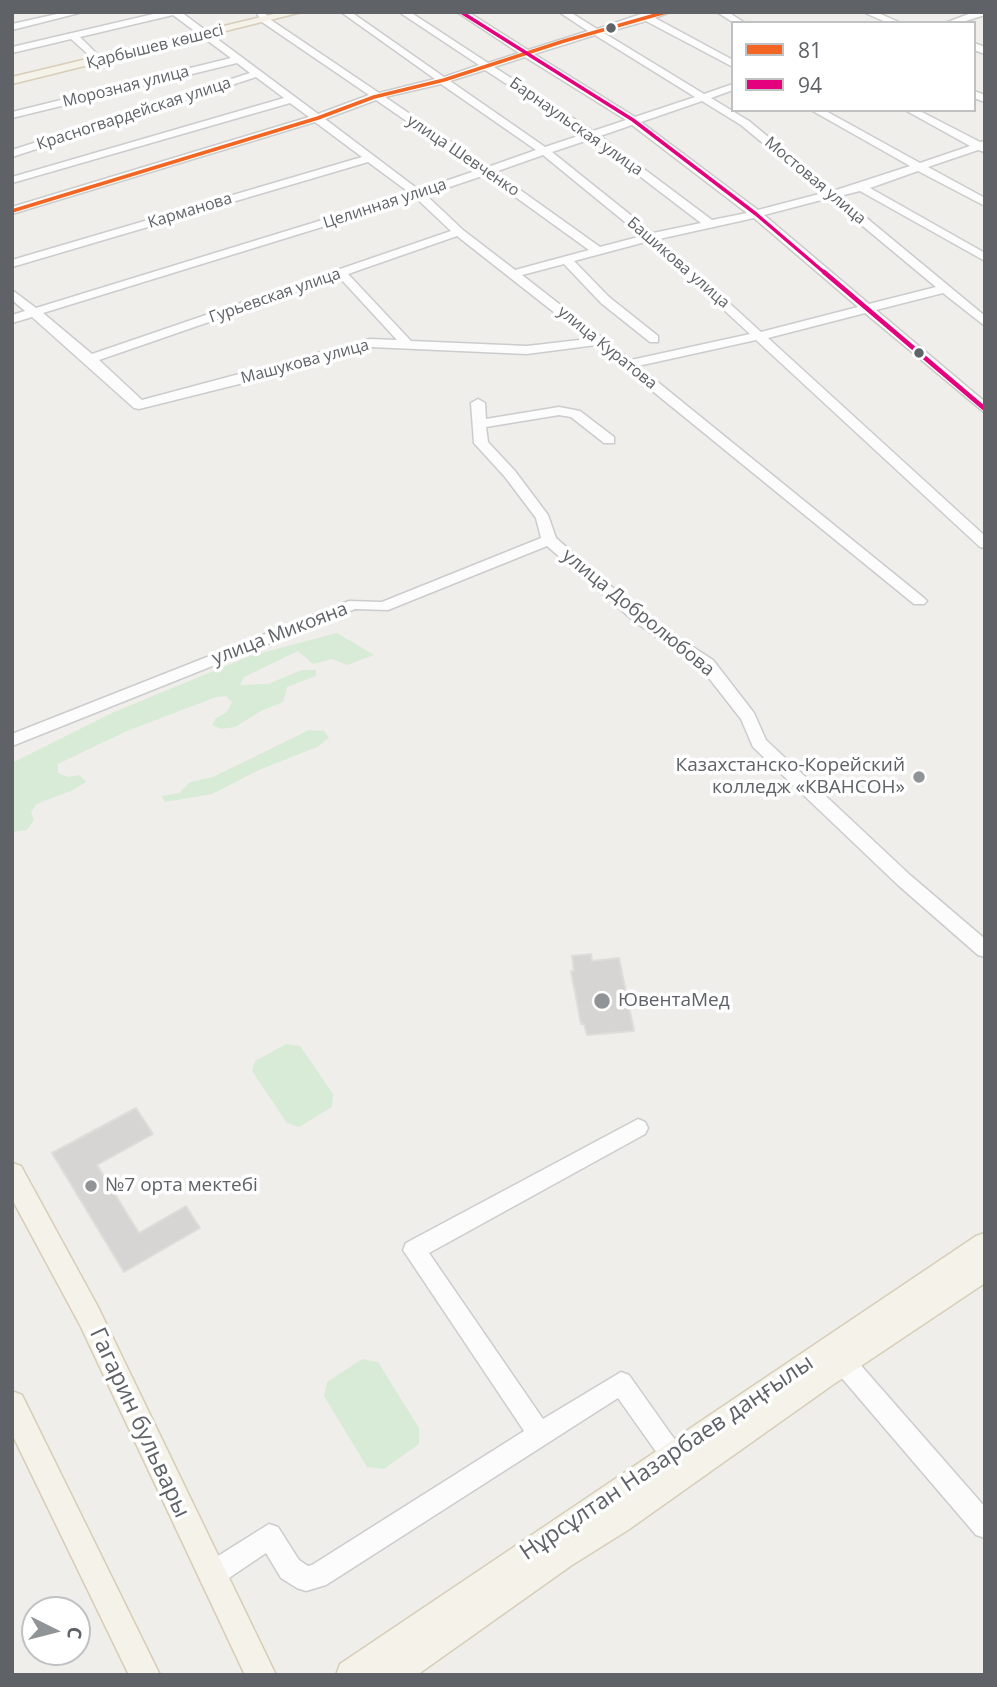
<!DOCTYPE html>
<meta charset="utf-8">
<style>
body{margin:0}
#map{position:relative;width:997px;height:1687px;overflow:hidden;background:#efeeea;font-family:"Open Sans",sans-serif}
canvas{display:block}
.frame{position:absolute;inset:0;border:14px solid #5f6368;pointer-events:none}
.legend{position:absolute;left:731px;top:21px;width:245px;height:91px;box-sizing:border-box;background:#fff;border:2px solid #bfc1c3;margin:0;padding:9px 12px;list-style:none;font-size:21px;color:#5f6368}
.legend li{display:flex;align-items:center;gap:14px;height:35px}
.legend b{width:35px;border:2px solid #bfc1c3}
.north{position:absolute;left:21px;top:1596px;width:70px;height:70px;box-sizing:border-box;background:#fff;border:2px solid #bfc1c3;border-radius:50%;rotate:96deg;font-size:19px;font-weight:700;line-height:28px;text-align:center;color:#5f6368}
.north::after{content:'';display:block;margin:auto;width:24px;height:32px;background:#919496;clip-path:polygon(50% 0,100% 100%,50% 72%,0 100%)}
</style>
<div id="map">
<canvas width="997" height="1687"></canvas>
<div class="frame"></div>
<ul class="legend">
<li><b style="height:9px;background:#f26522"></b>81</li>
<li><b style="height:9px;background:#e5007d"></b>94</li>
</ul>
<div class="north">С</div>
</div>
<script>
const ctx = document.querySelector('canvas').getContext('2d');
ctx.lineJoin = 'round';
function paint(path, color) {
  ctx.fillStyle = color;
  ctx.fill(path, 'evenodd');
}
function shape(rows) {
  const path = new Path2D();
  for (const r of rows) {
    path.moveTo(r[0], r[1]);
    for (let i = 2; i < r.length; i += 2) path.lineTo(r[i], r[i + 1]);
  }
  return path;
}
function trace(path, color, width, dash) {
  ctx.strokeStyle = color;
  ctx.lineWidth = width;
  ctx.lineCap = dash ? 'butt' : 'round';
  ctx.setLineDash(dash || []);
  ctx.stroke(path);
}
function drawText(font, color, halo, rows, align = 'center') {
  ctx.font = font + ' "Open Sans",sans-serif';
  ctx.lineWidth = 7;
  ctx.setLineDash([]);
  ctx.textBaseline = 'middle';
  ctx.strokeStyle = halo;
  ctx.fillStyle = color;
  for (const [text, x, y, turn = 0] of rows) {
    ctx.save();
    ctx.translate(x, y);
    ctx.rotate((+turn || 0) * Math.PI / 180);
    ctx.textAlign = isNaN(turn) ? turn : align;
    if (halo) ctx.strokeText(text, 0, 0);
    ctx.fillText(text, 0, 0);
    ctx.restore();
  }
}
paint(shape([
 [337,633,374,655,347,665,332,659,313,664,298,651,244,677,240,685,268,684,302,670,316,670,316,676,287,687,283,702,261,711,235,727,221,729,212,725,216,718,227,712,232,702,226,696,216,697,127,731,87,750,58,764,58,773,68,777,80,775,86,782,71,791,36,804,31,813,34,820,27,830,12,832,12,763,114,712,250,656],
 [309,730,324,731,329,738,317,747,259,770,212,794,165,802,161,796,179,793,190,782,213,777],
 [286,1044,300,1046,333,1094,332,1107,299,1127,287,1123,252,1071,255,1061],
 [362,1359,378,1362,419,1428,419,1444,384,1469,367,1467,324,1396,327,1382]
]), '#d8ebd6');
const building = shape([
 [591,954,592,961,619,958,634,1031,587,1035,584,1024,581,1024,571,971,574,971,572,956,591,954],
 [136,1108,153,1134,97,1165,139,1233,186,1206,200,1228,124,1272,52,1153,136,1108]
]);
paint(building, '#d6d5d3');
trace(building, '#deddd9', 2);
const minor = shape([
 [66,12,83,12,12,30,12,24,66,12],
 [162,12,181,12,318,114,369,95,262,22,256,12,265,12,268,18,379,93,435,79,341,12,351,12,444,77,479,65,399,12,410,12,488,63,519,53,457,12,468,12,528,50,588,31,559,12,570,12,597,29,644,13,670,12,655,18,733,60,733,67,646,21,604,33,704,94,733,84,733,90,711,98,749,121,833,191,910,166,811,110,824,110,920,163,970,146,905,110,918,110,980,142,985,141,985,152,978,150,928,167,985,198,985,206,918,171,870,188,985,253,985,261,860,191,840,196,985,316,985,326,943,293,876,310,985,402,985,413,865,313,768,338,985,536,985,548,980,547,756,340,638,366,924,598,927,601,924,604,914,604,596,345,527,354,371,347,279,374,139,409,134,408,32,317,12,323,12,315,25,311,12,300,12,290,36,308,410,193,368,162,12,267,12,260,362,157,315,122,12,214,12,207,309,117,290,103,12,183,12,177,284,98,256,77,12,157,12,150,250,73,237,63,12,118,12,112,231,58,173,15,80,37,102,59,102,63,99,64,71,39,12,53,12,47,162,12],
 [595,35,695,97,635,117,534,54,595,35],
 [525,57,626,120,593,131,494,67,525,57],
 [485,70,584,134,545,147,450,81,485,70],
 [441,84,536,150,488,167,385,97,441,84],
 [376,100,478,170,419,190,325,119,376,100],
 [702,101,741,125,823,193,758,210,641,122,702,101],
 [632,125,747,213,712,220,600,136,632,125],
 [591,139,701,223,653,233,552,152,591,139],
 [543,155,642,236,600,247,495,172,543,155],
 [485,175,589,250,515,270,463,230,426,195,485,175],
 [416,198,451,231,92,354,43,313,416,198],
 [829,198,936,287,869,304,764,215,829,198],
 [754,218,858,307,761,332,659,239,754,218],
 [457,236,588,339,527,346,411,341,348,274,457,236],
 [649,241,750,334,631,360,522,275,564,264,601,303,650,342,658,342,658,336,609,297,574,261,649,241],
 [339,277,397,340,370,339,142,400,99,360,339,277],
 [717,12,728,12,745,23,734,23,717,12],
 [863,12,876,12,901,23,888,23,863,12],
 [974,12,985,12,985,15,959,23,945,23,974,12],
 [974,43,985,47,985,54,974,50,974,43],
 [974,91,985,95,985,102,974,98,974,91],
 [478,399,485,403,486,419,559,407,580,411,614,437,614,443,604,443,571,417,559,415,486,427,488,442,515,471,548,515,556,538,645,616,713,660,754,713,766,740,910,875,985,939,985,957,978,955,898,885,753,747,741,719,701,668,635,622,547,546,388,610,355,609,12,746,12,734,349,601,382,602,541,538,536,518,505,477,474,443,471,403,478,399],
 [638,1119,645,1122,648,1128,645,1134,429,1253,543,1419,621,1372,629,1375,680,1447,684,1455,680,1463,672,1467,664,1463,618,1398,326,1585,306,1591,297,1588,281,1578,266,1553,220,1584,211,1587,202,1584,199,1575,202,1566,269,1524,278,1527,299,1560,308,1566,312,1565,524,1431,403,1250,406,1243,638,1119],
 [836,1343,844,1346,985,1507,985,1538,976,1535,828,1362,825,1354,828,1346,836,1343]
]);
const major = shape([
 [282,12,302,12,12,84,12,77,282,12],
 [12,1163,21,1166,98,1307,276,1675,245,1675,80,1325,12,1199,12,1163],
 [985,1233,985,1283,831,1386,628,1530,572,1565,417,1675,336,1675,340,1664,976,1236,985,1233],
 [12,1391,22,1395,160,1675,129,1675,12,1434,12,1391]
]);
trace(minor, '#cbcccc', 3);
trace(major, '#d7ceb8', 3);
paint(minor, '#fdfcfc');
paint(major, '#f4f2e9');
trace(shape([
 [12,211,318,118,374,97,444,80,564,41,666,12]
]), '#f26522', 3.5);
trace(shape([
 [461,12,633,120,756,214,826,274]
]), '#e5007d', 3.5);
trace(shape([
 [824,272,985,409]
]), '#e5007d', 4.5);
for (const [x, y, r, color] of [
 [611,28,6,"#5f6368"],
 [919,353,6,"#5f6368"],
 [919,777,7,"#919496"],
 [602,1001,9,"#919496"],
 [91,1186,7,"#919496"]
]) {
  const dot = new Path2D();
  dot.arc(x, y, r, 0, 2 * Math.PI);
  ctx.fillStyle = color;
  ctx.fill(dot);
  trace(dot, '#fff', 2.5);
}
drawText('16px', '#5f6368', '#fff', [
 ["Қарбышев көшесі",155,47,-14],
 ["Морозная улица",126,87,-14],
 ["Красногвардейская улица",134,114,-18],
 ["Барнаульская улица",576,127,35],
 ["улица Шевченко",463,156,34],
 ["Мостовая улица",815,181,40],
 ["Целинная улица",385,204,-18],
 ["Карманова",190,211,-17],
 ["Башикова улица",678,263,41],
 ["Гурьевская улица",275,296,-19],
 ["улица Куратова",607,348,39],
 ["Машукова улица",305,362,-15]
]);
drawText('19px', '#5f6368', '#fff', [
 ["улица Добролюбова",638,613,39],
 ["улица Микояна",280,634,-21]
]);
drawText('19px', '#5f6368', '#fff', [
 ["Казахстанско-Корейский",905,766,"right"],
 ["колледж «КВАНСОН»",905,788,"right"],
 ["ЮвентаМед",618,1001],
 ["№7 орта мектебі",105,1186]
], 'left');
drawText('23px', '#5f6368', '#fff', [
 ["Гагарин бульвары",139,1423,65],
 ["Нұрсұлтан Назарбаев даңғылы",667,1458,-34]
]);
</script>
